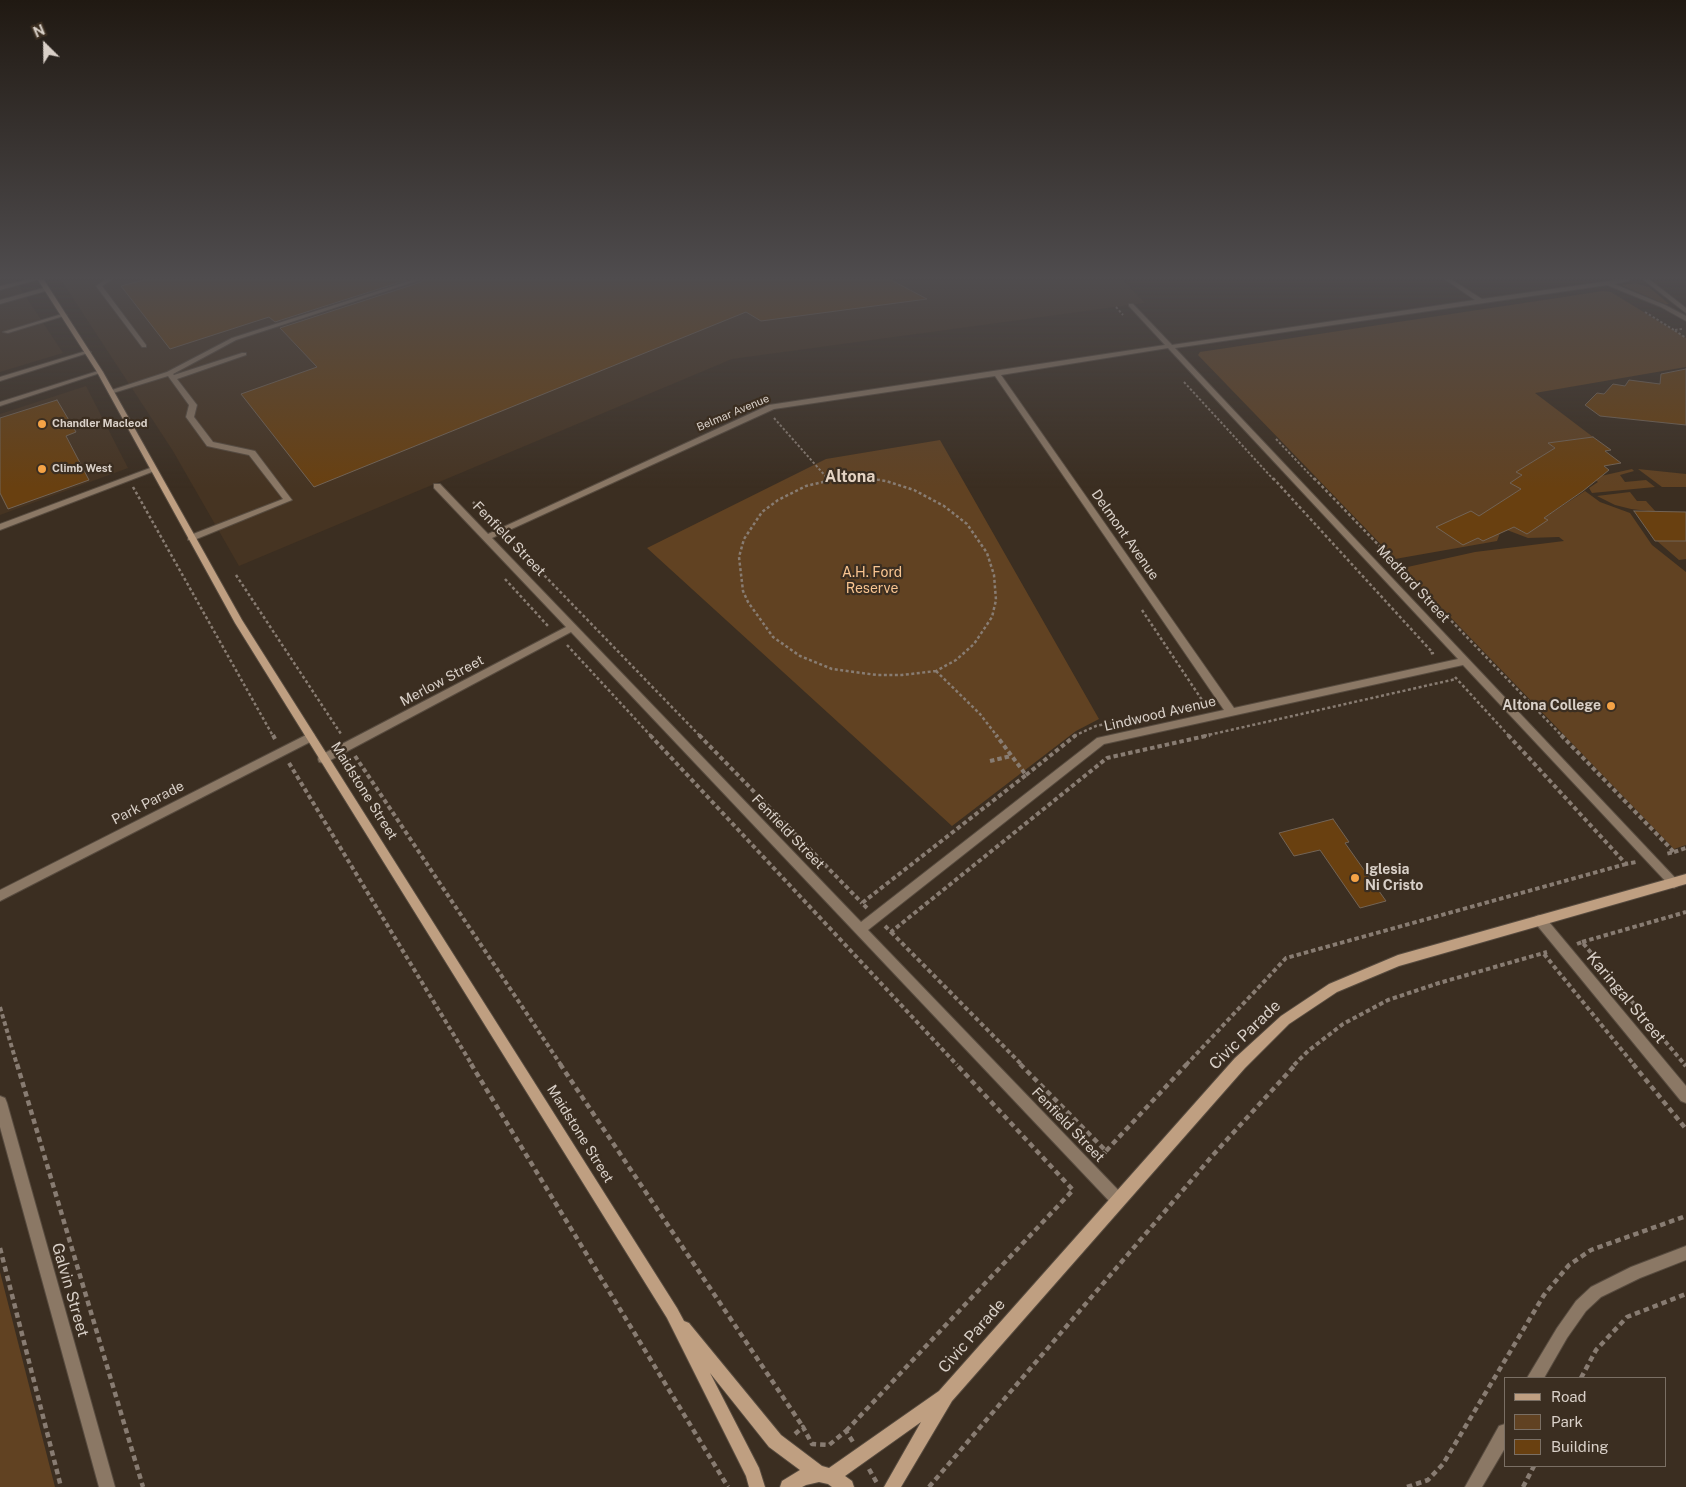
<!DOCTYPE html>
<style>
body{margin:0}
#map{position:relative;width:1686px;height:1487px;overflow:hidden;background:#3b2e21;font-family:"Public Sans",sans-serif}
canvas{display:block}
.legend{position:absolute;left:1504px;top:1377px;width:162px;height:90px;box-sizing:border-box;background:#3b2e21;border:1px solid #7a6f64;margin:0;padding:6px 9px;list-style:none;font-size:15px;color:#d9d0c8}
.legend li{display:flex;align-items:center;gap:10px;height:25px}
.legend b{width:25px;border:1px solid #7a6f64}
.north{position:absolute;left:20px;top:20px;width:50px;height:50px;-webkit-text-stroke:4px #3b2e21;paint-order:stroke;rotate:337deg;font-size:14px;font-weight:700;line-height:20px;text-align:center;color:#d9d0c8}
.north::after{content:'';display:block;margin:auto;width:18px;height:22px;background:#d9d0c8;clip-path:polygon(50% 0,100% 100%,50% 72%,0 100%)}
</style>
<div id="map">
<canvas width="1686" height="1487"></canvas>
<ul class="legend">
<li><b style="height:6px;background:#bf9f81"></b>Road</li>
<li><b style="height:14px;background:#614222"></b>Park</li>
<li><b style="height:14px;background:#694010"></b>Building</li>
</ul>
<div class="north">N</div>
</div>
<script>
const ctx = document.querySelector('canvas').getContext('2d');
ctx.lineJoin = 'round';
function paint(path, color) {
  ctx.fillStyle = color;
  ctx.fill(path, 'evenodd');
}
function shape(rows) {
  const path = new Path2D();
  for (const r of rows) {
    path.moveTo(r[0], r[1]);
    for (let i = 2; i < r.length; i += 2) path.lineTo(r[i], r[i + 1]);
  }
  return path;
}
function trace(path, color, width, dash) {
  ctx.strokeStyle = color;
  ctx.lineWidth = width;
  ctx.lineCap = dash ? 'butt' : 'round';
  ctx.setLineDash(dash || []);
  ctx.stroke(path);
}
function drawText(font, color, halo, rows, align = 'center') {
  ctx.font = font + ' "Public Sans",sans-serif';
  ctx.lineWidth = 4.5;
  ctx.setLineDash([]);
  ctx.textBaseline = 'middle';
  ctx.strokeStyle = halo;
  ctx.fillStyle = color;
  for (const [text, x, y, turn = 0] of rows) {
    ctx.save();
    ctx.translate(x, y);
    ctx.rotate((+turn || 0) * Math.PI / 180);
    ctx.textAlign = isNaN(turn) ? turn : align;
    if (halo) ctx.strokeText(text, 0, 0);
    ctx.fillText(text, 0, 0);
    ctx.restore();
  }
}
paint(shape([
 [0,280,15,280,63,353,0,372],
 [61,280,1123,280,1145,303,732,359,239,566,173,451],
 [86,386,128,468,0,515,0,414]
]), '#463422');
paint(shape([
 [1635,283,1649,287,1669,304,1665,304,1621,285],
 [1603,291,1611,292,1686,338,1686,367,1535,393,1593,437,1549,443,1558,451,1517,472,1522,475,1510,483,1521,489,1489,510,1506,523,1527,534,1547,520,1544,518,1585,491,1600,502,1630,513,1652,545,1686,572,1686,845,1674,849,1403,568,1475,552,1564,541,1559,537,1528,538,1507,530,1500,533,1497,541,1395,559,1198,355,1200,352],
 [940,440,1099,719,1076,731,952,826,647,548,826,459],
 [1632,469,1634,471,1620,475,1625,482,1646,480,1655,487,1592,493,1589,488,1598,482,1592,478],
 [1638,469,1686,474,1686,487,1662,487],
 [1630,492,1637,501,1646,501,1656,512,1631,509,1615,505,1597,496],
 [1657,541,1686,541,1686,559,1679,560],
 [0,1272,55,1487,0,1487]
]), '#614222');
const building = shape([
 [144,280,407,280,275,322,269,317,170,349,121,286,144,280],
 [422,280,891,280,927,299,761,321,746,312,314,487,241,394,317,367,280,328,421,282,422,280],
 [1686,369,1686,425,1600,416,1585,405,1597,393,1604,394,1613,384,1625,386,1629,380,1660,384,1661,374,1686,369],
 [57,400,76,432,66,436,89,480,8,509,0,493,0,418,57,400],
 [1593,437,1611,450,1605,451,1621,463,1604,466,1609,470,1583,491,1544,518,1548,520,1527,534,1514,527,1483,541,1478,538,1463,545,1436,527,1471,511,1479,516,1521,489,1510,483,1522,475,1516,472,1555,448,1548,443,1593,437],
 [1634,511,1686,512,1686,541,1655,541,1634,511],
 [1333,819,1349,842,1345,843,1386,901,1360,908,1320,850,1294,856,1279,833,1333,819]
]);
paint(building, '#694010');
trace(building, '#736456', 1);
const lane = shape([
 [27,280,36,280,0,290,0,286,27,280],
 [105,280,111,280,102,286,146,345,146,347,142,347,96,286,105,280],
 [412,280,420,280,236,340,173,374,174,375,242,353,246,353,246,355,177,379,197,405,194,417,213,442,255,451,292,500,194,540,188,540,188,536,283,499,249,455,207,446,186,417,189,405,168,376,113,393,109,393,109,391,167,372,232,338,412,280],
 [47,287,49,288,49,290,0,304,0,300,47,287],
 [62,314,67,315,8,333,3,332,62,314]
]);
const street = shape([
 [1446,280,1452,280,1482,299,1617,280,1629,280,1628,281,1614,284,1665,305,1686,316,1686,321,1661,307,1607,285,1175,348,1680,883,1678,886,1674,888,1670,886,1463,665,1104,744,868,930,1122,1194,1124,1199,1122,1204,1117,1206,1112,1204,571,632,327,762,323,763,319,762,318,759,319,756,566,627,434,488,434,484,440,484,488,534,769,405,1165,345,1129,306,1129,304,1133,304,1172,345,1475,300,1446,280],
 [1168,348,1458,659,1234,708,1001,375,1168,348],
 [995,376,1224,710,1097,738,861,922,492,538,774,409,995,376],
 [1644,280,1650,280,1686,308,1686,313,1644,280],
 [86,351,91,352,0,381,0,377,86,351],
 [98,371,103,372,0,406,0,402,98,371],
 [150,468,156,468,157,470,0,530,0,524,150,468],
 [310,733,314,734,315,737,314,740,0,901,0,890,310,733],
 [1540,915,1544,916,1686,1086,1686,1103,1681,1101,1536,924,1534,920,1536,916,1540,915],
 [0,1096,5,1098,7,1103,115,1487,99,1487,0,1127,0,1096],
 [1686,1246,1686,1260,1640,1278,1601,1297,1586,1311,1567,1338,1544,1378,1527,1378,1557,1328,1576,1301,1591,1287,1631,1267,1686,1246],
 [1505,1424,1505,1448,1482,1487,1465,1487,1499,1426,1505,1424]
]);
const secondary = shape([
 [38,280,44,280,103,372,242,620,677,1308,684,1321,689,1323,781,1435,822,1466,829,1468,939,1391,1235,1058,1281,1016,1329,984,1398,955,1686,874,1686,884,1399,966,1337,992,1289,1024,1245,1068,952,1401,901,1487,884,1487,921,1422,845,1476,852,1481,854,1487,832,1487,828,1484,819,1482,806,1485,802,1487,780,1487,782,1481,800,1470,769,1447,710,1373,759,1468,765,1487,749,1487,746,1476,667,1318,235,623,97,372,38,280]
]);
trace(lane, '#574b3f', 2);
trace(street, '#574b3f', 2);
trace(secondary, '#574b3f', 2);
trace(shape([
 [1116,307,1123,315],
 [1645,312,1674,330],
 [1682,329,1674,330,1686,338],
 [1184,382,1274,480],
 [774,418,828,479],
 [1276,439,1315,480],
 [831,480,855,477,876,480]
]), '#887c72', 2, [2.5, 2]);
trace(shape([
 [840,478,806,486,778,500,762,512,744,539,739,557,743,591,748,602,773,637,800,656,832,669,877,675,902,675,936,671],
 [866,478,886,481,914,490,944,506,967,524,987,553,994,575,996,600,992,617,974,644,956,660,936,671],
 [1273,478,1433,653,1429,654],
 [1314,478,1562,736],
 [133,487,273,736],
 [473,502,493,522],
 [510,540,700,736],
 [236,575,341,734],
 [505,579,548,626],
 [1142,610,1204,703,1206,702],
 [567,645,651,736],
 [936,671,980,714,997,736],
 [1455,677,1509,736],
 [1074,736,1096,726,1119,721],
 [1204,736,1456,679]
]), '#887c72', 2.5, [3, 2.5]);
trace(shape([
 [273,735,275,739],
 [650,735,957,1065],
 [699,735,862,903],
 [1508,735,1626,864,1636,862],
 [1561,735,1674,852,1666,854],
 [355,756,561,1065],
 [990,761,1011,756],
 [289,763,472,1065],
 [1026,775,1076,735],
 [1674,852,1686,848],
 [867,908,862,903,1026,775,996,735],
 [885,926,891,932,1107,758,1210,735],
 [891,932,1022,1065],
 [1582,942,1686,912],
 [1577,944,1582,942,1685,1065],
 [1544,954,1634,1065],
 [0,1007,17,1065],
 [1186,1065,1286,958,1626,864],
 [1294,1065,1308,1051,1343,1024,1388,1000,1439,983,1547,952]
]), '#887c72', 4, [4.5, 3]);
trace(shape([
 [17,1064,143,1487],
 [471,1064,728,1487],
 [560,1064,803,1427],
 [1020,1064,1106,1151,1100,1159],
 [1633,1064,1686,1129],
 [1684,1064,1686,1066],
 [1106,1151,1187,1064],
 [0,1248,61,1487],
 [1581,1378,1596,1350,1627,1317,1686,1294],
 [846,1431,1073,1190,956,1064],
 [795,1434,803,1427,812,1444,829,1445,846,1431,853,1442],
 [869,1469,877,1483],
 [929,1487,1213,1155,1296,1064],
 [1407,1487,1428,1480,1443,1464,1544,1295,1569,1265,1591,1250,1686,1216],
 [1523,1487,1534,1466]
]), '#887c72', 4.5, [5.5, 4]);
paint(lane, '#8b7865');
paint(street, '#8b7865');
paint(secondary, '#bf9f81');
const sky = ctx.createLinearGradient(0, 0, 0, 488);
sky.addColorStop(0, '#201912');
sky.addColorStop(0.57, '#4f4c4e');
sky.addColorStop(1, '#4f4c4e00');
ctx.fillStyle = sky;
ctx.fillRect(0, 0, 1686, 488);
for (const [x, y, r, color] of [
 [42,424,5,"#f5a346"],
 [42,469,5,"#f5a346"],
 [1611,706,5,"#f5a346"],
 [1355,878,5,"#f5a346"]
]) {
  const dot = new Path2D();
  dot.arc(x, y, r, 0, 2 * Math.PI);
  ctx.fillStyle = color;
  ctx.fill(dot);
  trace(dot, '#3b2e21', 2);
}
drawText('11px', '#d9d0c8', '#3b2e21', [
 ["Belmar Avenue",733,413,-23]
]);
drawText('bold 11px', '#d9d0c8', '#3b2e21', [
 ["Chandler Macleod",52,424],
 ["Climb West",52,469]
], 'left');
drawText('14px', '#d9d0c8', '#3b2e21', [
 ["Delmont Avenue",1125,535,55],
 ["Fenfield Street",509,539,46],
 ["Medford Street",1413,584,47],
 ["Merlow Street",442,681,-28],
 ["Lindwood Avenue",1160,714,-13],
 ["Maidstone Street",364,791,58],
 ["Park Parade",148,803,-27],
 ["Fenfield Street",788,832,46],
 ["Fenfield Street",1068,1125,46],
 ["Maidstone Street",580,1134,58]
]);
drawText('14px', '#f9c591', '#3b2e21', [
 ["A.H. Ford",872,573],
 ["Reserve",872,589]
]);
drawText('bold 14px', '#d9d0c8', '#3b2e21', [
 ["Altona College",1601,706],
 ["Iglesia",1365,870,"left"],
 ["Ni Cristo",1365,886,"left"]
], 'right');
drawText('bold 16px', '#e4d3c3', '#3b2e21', [
 ["Altona",850,477]
]);
drawText('16px', '#d9d0c8', '#3b2e21', [
 ["Karingal Street",1626,998,50],
 ["Civic Parade",1245,1035,-44],
 ["Galvin Street",70,1290,74],
 ["Civic Parade",972,1336,-49]
]);
</script>
